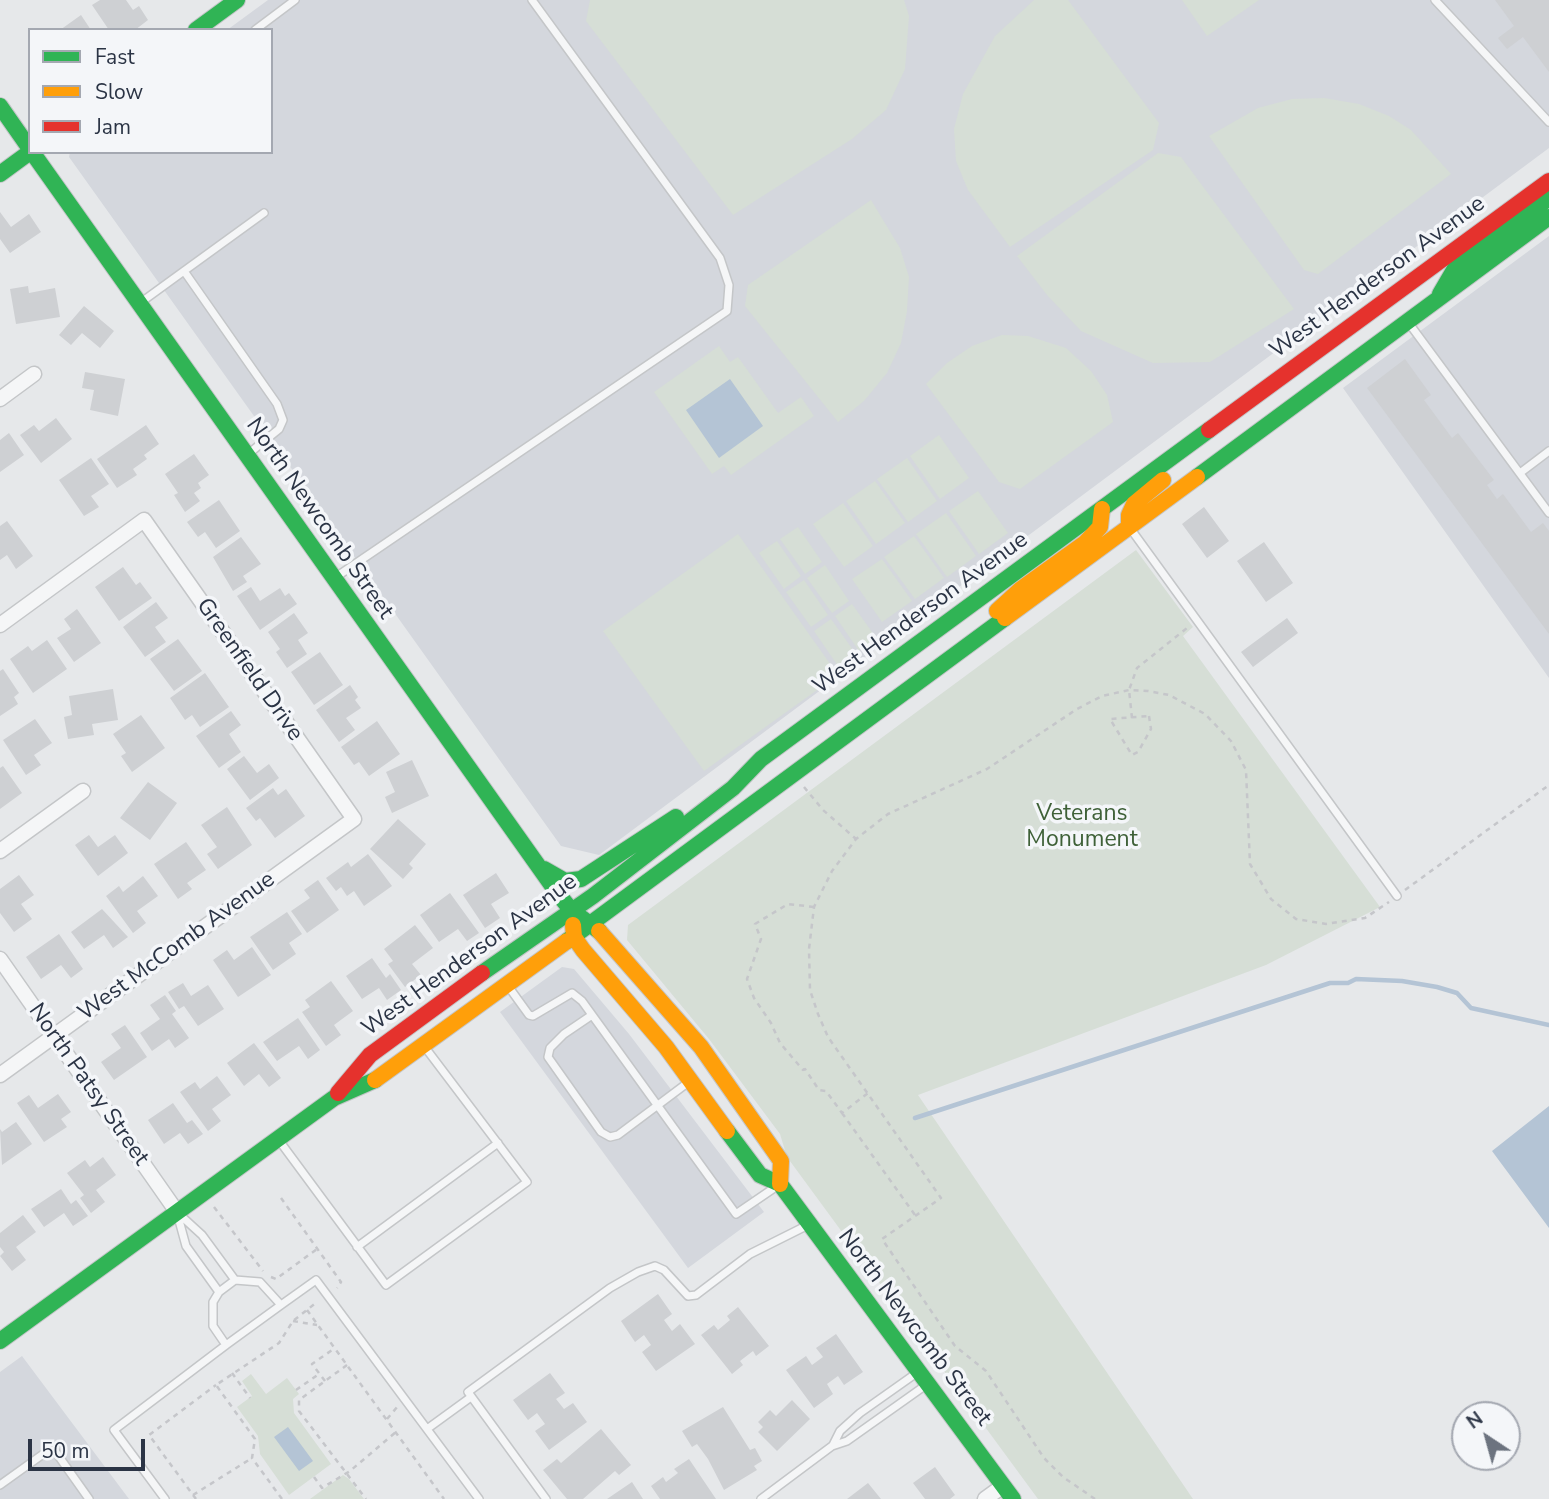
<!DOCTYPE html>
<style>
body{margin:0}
#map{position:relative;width:1549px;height:1499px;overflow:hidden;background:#e6e8ea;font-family:"Nunito Sans",sans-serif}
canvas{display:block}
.legend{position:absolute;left:28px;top:28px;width:245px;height:126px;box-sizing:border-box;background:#f4f6f9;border:2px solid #a4a8b1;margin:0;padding:9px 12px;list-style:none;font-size:21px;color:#2b3445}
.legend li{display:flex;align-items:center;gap:14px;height:35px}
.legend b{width:35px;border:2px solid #a4a8b1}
.north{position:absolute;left:1451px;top:1401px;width:70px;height:70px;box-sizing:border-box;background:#f4f6f9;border:2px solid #a4a8b1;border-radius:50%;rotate:324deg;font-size:19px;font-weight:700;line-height:28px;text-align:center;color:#2b3445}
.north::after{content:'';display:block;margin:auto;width:24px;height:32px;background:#6c737f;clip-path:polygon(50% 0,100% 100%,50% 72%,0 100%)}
.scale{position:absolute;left:28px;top:1439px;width:117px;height:32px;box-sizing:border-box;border:4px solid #2b3445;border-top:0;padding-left:9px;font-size:21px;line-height:24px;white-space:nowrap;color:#2b3445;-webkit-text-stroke:5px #f4f6f9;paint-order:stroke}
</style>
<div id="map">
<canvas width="1549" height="1499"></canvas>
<ul class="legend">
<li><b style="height:9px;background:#30b455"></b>Fast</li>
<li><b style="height:9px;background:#ff9f0a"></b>Slow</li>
<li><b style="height:9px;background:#e5322d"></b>Jam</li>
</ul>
<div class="north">N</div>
<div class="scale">50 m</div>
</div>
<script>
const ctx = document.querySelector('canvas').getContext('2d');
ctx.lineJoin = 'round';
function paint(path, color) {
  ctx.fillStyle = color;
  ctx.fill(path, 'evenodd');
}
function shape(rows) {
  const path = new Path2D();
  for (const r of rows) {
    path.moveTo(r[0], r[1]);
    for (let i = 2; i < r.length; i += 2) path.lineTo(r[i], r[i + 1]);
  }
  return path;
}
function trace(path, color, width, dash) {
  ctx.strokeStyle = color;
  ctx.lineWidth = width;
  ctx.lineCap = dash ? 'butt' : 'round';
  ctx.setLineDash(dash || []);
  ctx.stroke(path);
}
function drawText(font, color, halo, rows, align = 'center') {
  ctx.font = font + ' "Nunito Sans",sans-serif';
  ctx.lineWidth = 7;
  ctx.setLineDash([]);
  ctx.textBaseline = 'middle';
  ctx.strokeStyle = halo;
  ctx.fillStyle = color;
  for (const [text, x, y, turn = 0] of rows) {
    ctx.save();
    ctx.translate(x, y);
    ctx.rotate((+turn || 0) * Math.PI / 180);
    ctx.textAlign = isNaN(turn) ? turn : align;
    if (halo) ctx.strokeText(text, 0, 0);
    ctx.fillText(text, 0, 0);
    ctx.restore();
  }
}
paint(shape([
 [268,0,1549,0,1549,148,599,855,561,846,69,157,70,152,271,152,271,30,227,30],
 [1549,236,1549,678,1343,388],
 [562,967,574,969,629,1034,764,1212,688,1268,500,1012],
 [22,1356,129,1499,0,1499,0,1372]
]), '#d4d7dd');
paint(shape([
 [590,0,904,0,909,16,905,69,886,110,852,139,733,215,586,21],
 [1034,0,1068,0,1159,123,1153,150,1010,247,968,190,956,161,954,129,963,94,995,36],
 [1182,0,1259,0,1207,36],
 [1324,98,1359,104,1389,116,1411,130,1451,174,1318,274,1304,270,1209,136,1258,108,1292,99],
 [1158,153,1181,157,1294,309,1210,362,1153,363,1081,331,1047,295,1017,256],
 [871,200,900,248,909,277,907,311,901,343,887,373,864,401,838,422,745,306,748,285],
 [1002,335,1028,336,1066,348,1091,371,1107,395,1113,422,1020,489,999,482,926,384,947,363,972,346],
 [719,346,730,362,738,357,778,413,801,397,814,416,731,475,724,466,712,474,654,392],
 [939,435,969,478,940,499,910,456],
 [907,458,937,501,908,522,877,479],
 [875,481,905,523,876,544,846,501],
 [978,491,1008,533,979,554,949,511],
 [843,503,873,546,844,567,813,524],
 [946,513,976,556,947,577,916,534],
 [798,527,822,562,805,574,780,539],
 [738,534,838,675,704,771,603,631],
 [914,536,944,578,915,599,884,557],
 [777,541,801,576,784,589,759,553],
 [1136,550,1193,627,1183,636,1380,907,1266,965,918,1095,1193,1499,1038,1499,787,1157,780,1134,709,1039,627,940,628,925],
 [882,559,912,601,882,622,852,579],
 [825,565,849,601,832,613,807,578],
 [804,580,828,615,811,627,786,592],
 [852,604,877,639,859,651,835,616],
 [831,619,856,654,838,666,814,631],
 [251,1374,266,1394,287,1378,299,1394,293,1399,294,1413,331,1464,289,1495,260,1454,258,1436,237,1407,252,1396,242,1381],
 [343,1475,349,1479,364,1499,310,1499]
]), '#d6ded6');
paint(shape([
 [730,379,763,426,719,458,686,410],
 [1549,1106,1549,1228,1492,1151],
 [288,1427,313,1461,299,1471,274,1437]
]), '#b4c4d5');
trace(shape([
 [915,1118,1330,983,1348,983,1356,979,1402,981,1437,987,1457,993,1471,1008,1549,1025]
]), '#b4c4d5', 4.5);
paint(shape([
 [100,0,126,0,133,10,139,6,148,20,135,30,109,30,92,5],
 [1495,0,1549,0,1549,72,1523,37,1507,49,1498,38,1514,26],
 [81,15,91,30,60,30],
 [0,212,11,227,29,214,41,232,10,253,0,239],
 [28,286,29,293,55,288,60,317,16,324,10,289],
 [84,306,114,331,100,348,82,333,71,345,59,335],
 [1405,359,1431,395,1424,400,1452,438,1458,433,1494,480,1487,485,1497,499,1503,494,1531,532,1543,523,1549,531,1549,634,1367,388],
 [85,372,125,379,118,416,90,410,94,390,82,388],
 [56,418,72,439,41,463,20,435,34,425,39,431],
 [146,425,159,444,144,455,147,459,133,469,137,475,117,488,97,459],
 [9,433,24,455,0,472,0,440],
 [194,454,209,475,198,483,201,488,194,493,200,501,185,512,174,495,178,493,165,474],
 [91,458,109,484,91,496,99,507,84,516,59,480],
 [219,500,240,531,216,548,205,532,198,537,187,522],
 [1204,507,1229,541,1207,558,1182,524],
 [7,521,33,556,16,569,7,555,0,560,0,526],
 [241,537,261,564,243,576,247,582,233,591,213,557],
 [1264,542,1293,583,1266,602,1237,561],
 [123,567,136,585,140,582,152,598,119,621,95,587],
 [251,587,260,601,280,588,285,596,289,593,297,604,260,630,237,596],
 [156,602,168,618,155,627,166,642,145,657,123,627],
 [77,609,101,643,74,662,57,638,71,629,64,619],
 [294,613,308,633,298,640,307,654,287,668,276,652,280,649,268,632],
 [1287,618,1298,633,1253,667,1241,652],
 [178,639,202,671,174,691,150,659],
 [47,640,67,669,33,693,10,659,28,646,32,651],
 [320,652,343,685,314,705,291,672],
 [3,669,19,693,14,697,18,704,0,716,0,671],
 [205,673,229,707,200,727,192,715,185,720,170,698],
 [350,685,358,697,355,700,361,708,346,718,355,730,339,742,316,710],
 [113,689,118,720,92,724,94,735,68,739,64,717,72,715,69,696],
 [231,711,241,725,229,734,241,752,219,768,196,736],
 [141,715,165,748,132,772,121,756,126,753,113,734],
 [35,719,52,743,34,755,41,765,26,775,3,740],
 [377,721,400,754,369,776,359,762,354,765,341,747],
 [244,756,257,773,269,764,279,778,250,800,227,769],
 [412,760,429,796,392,813,385,797,395,792,386,772],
 [3,766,22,793,0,809,0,768],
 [148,782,177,803,150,840,120,818],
 [273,788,278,795,286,789,305,816,275,838,260,818,256,821,246,808],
 [227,807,252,845,218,869,207,854,217,847,201,825],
 [398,819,426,844,409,864,413,868,403,879,370,849],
 [89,835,98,847,115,835,128,853,98,876,75,845],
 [186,842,206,870,187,883,192,889,178,899,154,864],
 [368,854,392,886,364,906,354,891,347,896,341,887,336,891,326,878,348,862,351,867],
 [496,873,509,893,491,904,500,918,485,928,463,895],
 [19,875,34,895,21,904,32,919,14,932,0,913,0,889],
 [143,876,158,896,137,911,146,923,133,933,106,896,119,886,123,892],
 [318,880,339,910,307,933,291,911,310,898,304,890],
 [450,893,479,933,467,941,458,929,439,942,420,915],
 [102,909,128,937,113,948,104,935,84,949,71,932],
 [287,912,302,934,289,943,296,954,273,970,250,937],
 [415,925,433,948,412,964,421,975,405,987,388,964,393,961,384,949],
 [59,934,83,969,71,978,61,965,41,979,26,957],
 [252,947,271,975,238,997,213,960,227,950,234,960],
 [372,958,386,978,390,974,401,990,387,1000,379,988,362,999,346,976],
 [331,981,353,1011,334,1025,341,1035,326,1046,302,1012,310,1007,305,1000],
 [183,983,191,996,208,985,224,1009,198,1026,184,1006,179,1009,168,992],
 [165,995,176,1011,172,1014,189,1038,175,1048,169,1039,152,1051,140,1033,160,1019,150,1005],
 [298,1018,320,1050,308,1059,299,1046,277,1061,263,1042],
 [125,1025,147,1057,114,1080,101,1062,121,1048,111,1034],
 [254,1043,281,1078,269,1087,259,1074,244,1086,227,1063],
 [217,1076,231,1095,212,1109,221,1121,208,1131,180,1092,195,1082,200,1089],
 [58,1094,71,1112,61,1119,67,1127,44,1142,17,1103,29,1095,38,1108],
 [173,1103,187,1123,192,1120,203,1134,188,1144,180,1133,164,1144,148,1120],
 [16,1122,32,1144,2,1165,0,1129,2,1132],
 [103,1157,116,1175,96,1190,105,1202,91,1213,80,1198,84,1195,67,1173,85,1160,90,1167],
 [61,1189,71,1204,76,1200,88,1216,73,1226,64,1213,44,1227,31,1209],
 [23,1215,36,1232,16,1247,26,1260,12,1271,0,1256,4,1252,0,1247,0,1233],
 [658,1294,672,1314,664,1320,672,1331,680,1324,695,1344,656,1371,642,1352,651,1345,644,1335,635,1342,621,1321],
 [738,1307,769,1346,756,1356,753,1351,740,1361,743,1365,732,1374,701,1335,714,1325,718,1330,730,1320,727,1316],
 [836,1334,863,1372,844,1385,838,1376,827,1384,833,1394,814,1408,786,1370,806,1356,812,1365,823,1357,816,1348],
 [550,1373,565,1393,556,1399,564,1409,573,1403,587,1422,549,1450,535,1431,545,1424,537,1413,528,1420,513,1400],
 [792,1400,810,1419,777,1451,758,1432,763,1427,758,1422,770,1410,776,1416],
 [723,1407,750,1450,755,1448,762,1461,754,1466,757,1470,724,1490,708,1459,697,1444,692,1447,682,1431],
 [601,1429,631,1465,619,1475,615,1471,583,1499,567,1499,543,1470,557,1459,561,1463],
 [689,1459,716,1499,660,1499,651,1486,663,1477,666,1482,678,1473,674,1469],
 [935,1467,955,1495,950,1499,925,1499,913,1483],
 [632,1482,643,1499,607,1499],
 [868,1483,881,1499,847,1499]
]), '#ced0d3');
const lane = shape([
 [1435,0,1549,122],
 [255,30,295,0],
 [184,271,264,213],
 [140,303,184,271,277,404,283,420,279,429,247,455],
 [1408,322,1549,513],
 [1520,473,1549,451],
 [1130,528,1397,896],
 [336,577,727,311,729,285,720,258,532,0],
 [508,986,529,1015,533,1016,572,993,582,1001,736,1214,777,1186],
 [592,1015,564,1034,550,1048,548,1057,601,1132,610,1137,618,1135,690,1081],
 [278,1139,386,1285,527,1182,424,1046],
 [177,1213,186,1246,219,1292],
 [179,1214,202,1235,235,1280],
 [357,1247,498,1143],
 [281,1305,260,1282,235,1280,219,1292,213,1302,213,1326,226,1345,281,1305,316,1280,479,1499],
 [427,1429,471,1397],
 [833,1445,840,1431,860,1413,918,1372],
 [0,1485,46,1452,55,1451,89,1499],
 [165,1499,114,1430,226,1345],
 [546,1499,468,1392,610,1288,638,1272,655,1266,664,1270,688,1296,696,1295,750,1254,808,1225],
 [761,1499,832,1446,847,1441,926,1385]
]);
const street = shape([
 [0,399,34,374],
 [0,625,144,520,354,819,0,1075],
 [0,851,83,791],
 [0,959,177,1212],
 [985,1499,1003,1486]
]);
const fast = shape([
 [196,30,237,0],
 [0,106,30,149],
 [32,152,556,891,571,910,599,931],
 [0,174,30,152],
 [1440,294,1454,270,1549,198],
 [1197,477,1549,217],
 [544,869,565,881,581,879,676,817],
 [567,941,1005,618],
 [482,973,593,896,733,788,761,759,1209,430],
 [727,1131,760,1175,780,1184,1013,1499],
 [0,1341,334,1098,375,1080]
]);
const slow = shape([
 [1129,527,1129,515,1134,504,1163,480],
 [997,611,1021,589,1085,543,1100,527,1102,509],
 [1005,618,1197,477],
 [573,925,574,937,583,950,666,1047,727,1131],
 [599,931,701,1047,781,1161,780,1184],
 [375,1080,567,941]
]);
const jam = shape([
 [1209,430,1549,181],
 [338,1093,370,1055,482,973]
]);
trace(lane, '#c4c6c8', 10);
trace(street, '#c4c6c8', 17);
trace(fast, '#c4c6c8', 18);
trace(slow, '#c4c6c8', 18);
trace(jam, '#c4c6c8', 18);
trace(shape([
 [1149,716,1151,729,1138,752,1132,755,1110,719,1149,716],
 [1132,718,1129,690,1137,668,1187,628],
 [804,787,823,810,856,839],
 [1405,890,1549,785],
 [814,907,788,904,755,924,761,939,747,979,754,998,771,1023,780,1043,803,1070,805,1069,819,1090,826,1091,842,1113,868,1093],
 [842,1113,915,1215],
 [281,1198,341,1282,337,1288],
 [214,1207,263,1271],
 [271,1277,276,1279,317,1249],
 [307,1310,444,1499],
 [293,1321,317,1325],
 [347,1365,299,1400,299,1411,366,1499],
 [232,1373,250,1398],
 [325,1381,312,1364,335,1348],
 [296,1390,319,1374],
 [387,1419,398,1406],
 [314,1477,322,1488,350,1471,396,1432],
 [193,1495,252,1458],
 [196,1499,149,1435,216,1385],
 [282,1499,252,1458,255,1439,216,1385,279,1343,293,1321,317,1302],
 [1095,1499,1063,1477,1044,1458,986,1371,955,1346,882,1239,941,1198,828,1037,818,1014,810,990,809,949,814,907,832,871,856,839,888,814,987,769,1077,709,1102,696,1129,690,1148,691,1169,695,1205,714,1231,741,1246,770,1250,864,1271,899,1296,919,1326,924,1365,918,1389,902]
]), '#c5c6ca', 2.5, [5, 5]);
trace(lane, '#f5f6f7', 7);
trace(street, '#f5f6f7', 14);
trace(fast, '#30b455', 16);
trace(slow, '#ff9f0a', 16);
trace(jam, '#e5322d', 16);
drawText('23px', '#2b3445', '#f4f6f9', [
 ["West Henderson Avenue",1378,278,-36],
 ["North Newcomb Street",319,519,55],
 ["West Henderson Avenue",921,614,-36],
 ["Greenfield Drive",249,670,55],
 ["West McComb Avenue",177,947,-36],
 ["West Henderson Avenue",470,956,-36],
 ["North Patsy Street",88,1085,55],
 ["North Newcomb Street",914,1328,53]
]);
drawText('23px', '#3f6138', '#f4f6f9', [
 ["Veterans",1082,814],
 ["Monument",1082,840]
]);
</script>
